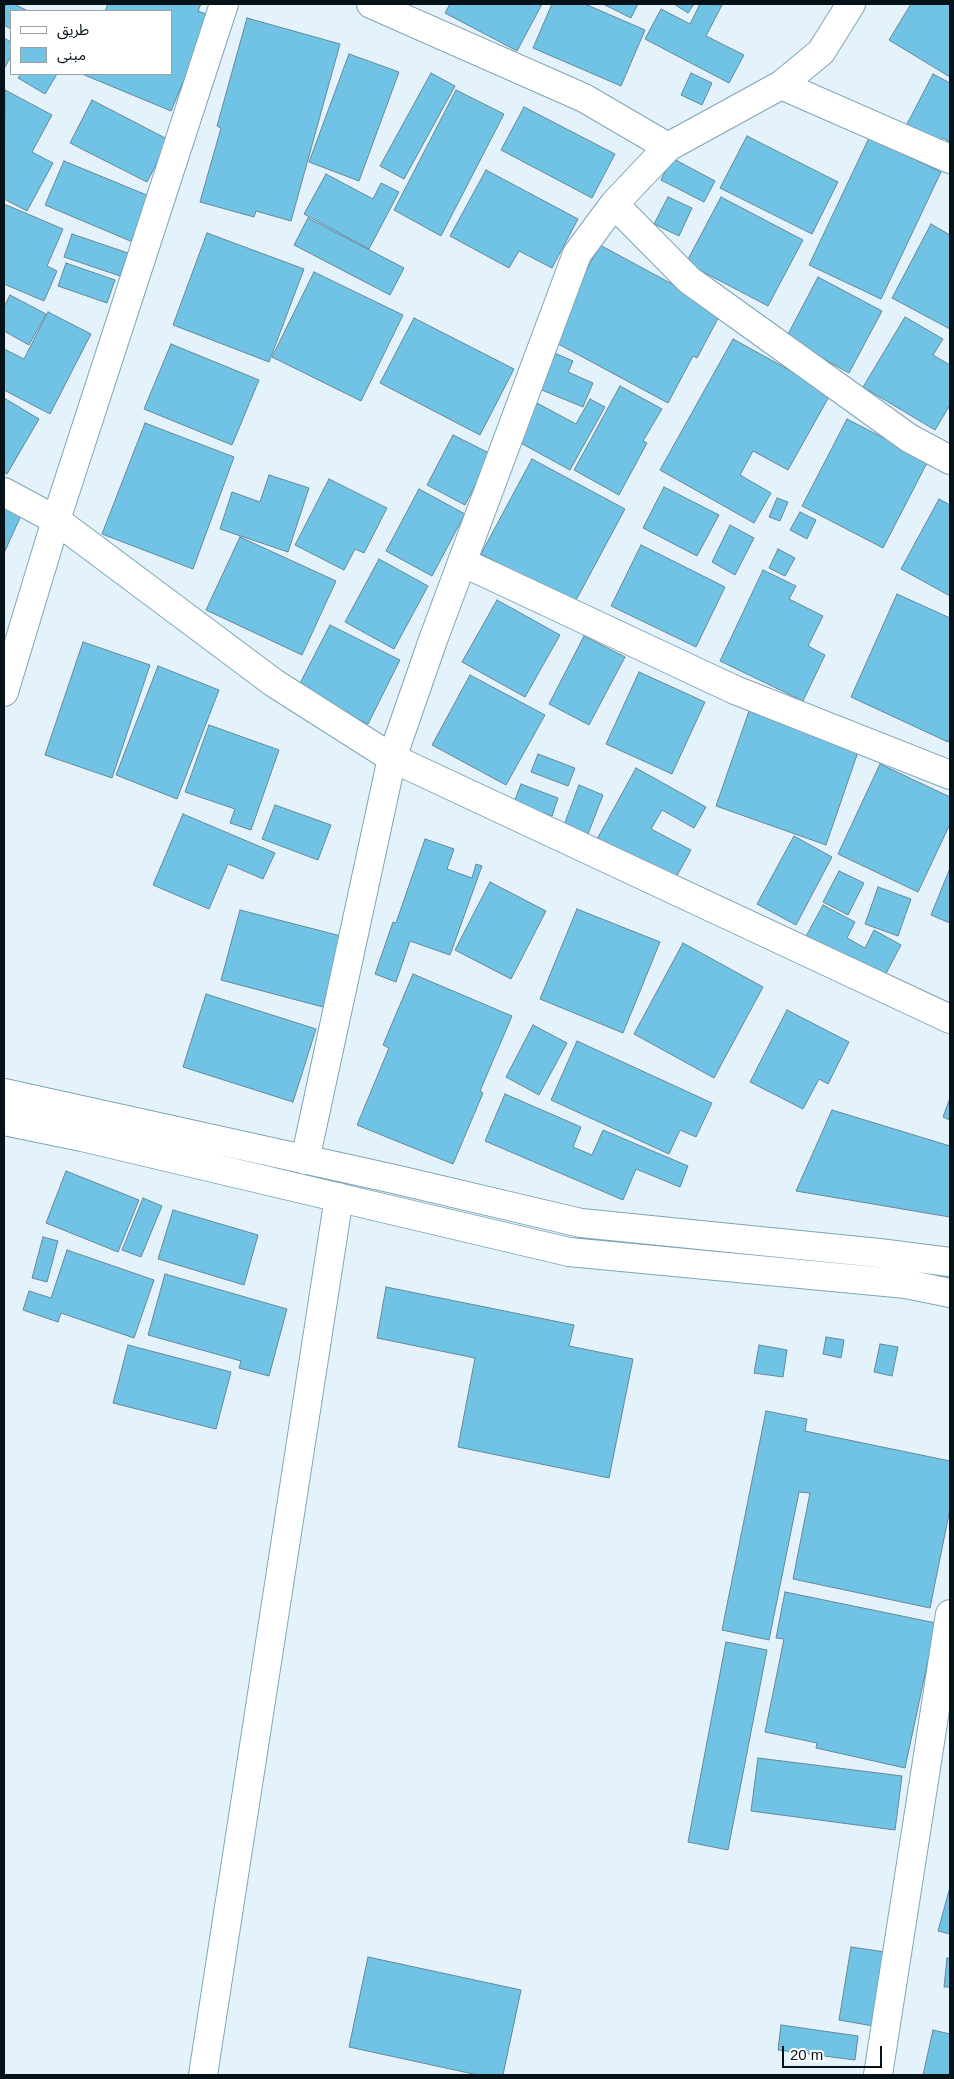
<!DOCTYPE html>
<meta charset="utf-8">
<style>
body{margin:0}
#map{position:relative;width:954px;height:2079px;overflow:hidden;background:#e4f3fb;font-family:Helvetica,"Noto Sans Arabic",sans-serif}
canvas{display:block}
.frame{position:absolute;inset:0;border:5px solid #051319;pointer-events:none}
.legend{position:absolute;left:10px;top:10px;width:162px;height:65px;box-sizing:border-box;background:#fff;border:1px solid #9ba1a3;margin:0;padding:6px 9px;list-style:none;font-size:15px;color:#051319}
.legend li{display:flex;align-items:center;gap:10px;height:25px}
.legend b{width:25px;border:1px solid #9ba1a3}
.scale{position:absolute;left:782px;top:2046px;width:100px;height:22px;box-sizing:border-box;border:2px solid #051319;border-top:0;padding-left:6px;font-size:15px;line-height:18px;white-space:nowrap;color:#051319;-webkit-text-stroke:4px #fff;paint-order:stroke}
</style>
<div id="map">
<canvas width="954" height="2079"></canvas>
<div class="frame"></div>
<ul class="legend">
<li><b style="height:6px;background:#fff"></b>طريق</li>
<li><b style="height:14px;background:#71c3e6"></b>مبنى</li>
</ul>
<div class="scale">20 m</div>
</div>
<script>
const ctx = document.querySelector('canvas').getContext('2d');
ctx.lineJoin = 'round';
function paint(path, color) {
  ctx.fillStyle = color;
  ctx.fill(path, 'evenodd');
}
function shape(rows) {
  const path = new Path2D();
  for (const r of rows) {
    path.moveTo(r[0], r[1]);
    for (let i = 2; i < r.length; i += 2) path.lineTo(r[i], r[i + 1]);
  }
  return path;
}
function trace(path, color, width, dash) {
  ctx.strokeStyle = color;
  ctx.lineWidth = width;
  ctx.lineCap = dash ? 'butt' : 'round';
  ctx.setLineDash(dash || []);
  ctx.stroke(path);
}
const building = shape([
 [6,4,14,4,28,11,11,11,11,29,4,25,4,9,6,4],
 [108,4,201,4,198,11,211,16,171,111,82,74,171,74,171,11,105,11,108,4],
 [450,4,542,4,517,51,445,13,450,4],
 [552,4,585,4,645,30,621,86,533,48,552,4],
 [603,4,638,4,631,18,603,4],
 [674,4,694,4,688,13,674,4],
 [700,4,722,5,706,36,744,55,729,83,645,39,661,9,690,24,700,4],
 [911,4,950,4,950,77,889,40,911,4],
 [247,18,340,44,291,221,256,211,254,217,200,202,221,128,217,126,247,18],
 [4,38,11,42,11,56,4,69,4,38],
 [349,54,399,72,359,181,309,162,349,54],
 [431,73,455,86,404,179,380,166,431,73],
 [691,73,712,83,702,105,681,95,691,73],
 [21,74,57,74,45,94,18,78,21,74],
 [933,74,950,83,950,142,943,138,940,143,906,126,933,74],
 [5,90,52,115,32,152,53,163,27,211,4,199,5,90],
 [456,90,504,114,441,236,394,210,456,90],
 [92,100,169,140,147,182,70,143,92,100],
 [524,107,615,154,592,198,501,150,524,107],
 [747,136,838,182,812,234,720,188,747,136],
 [869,138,941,172,881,299,809,265,869,138],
 [672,158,715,181,704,202,661,180,672,158],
 [64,161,154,198,135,243,45,205,64,161],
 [486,170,578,219,552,268,519,251,509,268,450,236,486,170],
 [326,174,373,199,381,183,399,192,369,249,304,214,326,174],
 [668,197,692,208,679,236,654,224,668,197],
 [721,197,803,240,768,306,686,263,721,197],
 [4,204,63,229,47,266,57,271,44,301,4,284,4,204],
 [308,218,404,268,390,295,294,245,308,218],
 [931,224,950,235,950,329,892,298,931,224],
 [207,233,304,269,269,362,173,325,207,233],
 [72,234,128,253,120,276,64,257,72,234],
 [600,245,722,311,697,358,693,356,668,403,549,339,600,245],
 [66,263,115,280,107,303,58,286,66,263],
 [314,272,403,315,361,401,272,357,314,272],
 [818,277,882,311,849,373,786,338,818,277],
 [10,295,46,314,29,345,4,331,4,307,10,295],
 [48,312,91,334,50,414,4,390,4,349,24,359,48,312],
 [905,317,943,339,933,355,950,365,950,405,935,430,863,387,905,317],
 [414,318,514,369,480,435,380,383,414,318],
 [733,339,831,393,788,470,753,451,740,475,771,493,754,523,660,470,733,339],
 [171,344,259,380,232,445,144,409,171,344],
 [552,352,573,361,568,372,593,383,583,407,537,388,552,352],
 [620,386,662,409,643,441,647,443,619,495,574,470,620,386],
 [4,398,39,419,7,474,4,472,4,398],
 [590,399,605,407,570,470,517,441,537,403,576,424,590,399],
 [847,419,928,461,883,548,802,506,847,419],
 [145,423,234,457,193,569,102,534,145,423],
 [453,435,491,454,465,505,427,485,453,435],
 [532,459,625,509,574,604,481,554,532,459],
 [269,475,309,488,288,552,220,529,232,492,260,502,269,475],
 [329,479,387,508,364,553,355,549,344,570,295,545,329,479],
 [664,487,719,515,697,556,643,528,664,487],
 [419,489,465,514,432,576,386,551,419,489],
 [777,498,788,502,780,521,769,517,777,498],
 [939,499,950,505,950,596,901,569,939,499],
 [4,501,24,509,4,553,4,501],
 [800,512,816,520,807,539,790,530,800,512],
 [730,525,754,538,735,575,712,562,730,525],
 [240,537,336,581,302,655,206,610,240,537],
 [641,545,725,587,696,647,611,606,641,545],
 [778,549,795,558,785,576,769,568,778,549],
 [379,559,428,586,394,649,345,622,379,559],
 [763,570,796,586,789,599,823,616,808,646,825,655,803,701,720,661,763,570],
 [897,594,950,618,950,738,948,742,851,697,897,594],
 [497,600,560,635,525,697,462,662,497,600],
 [330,625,400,660,368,724,297,689,330,625],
 [584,636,625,657,589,725,549,704,584,636],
 [83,642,150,665,112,778,45,755,83,642],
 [158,666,219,690,177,799,116,775,158,666],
 [639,672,705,702,672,774,606,744,639,672],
 [470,675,545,715,506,785,432,745,470,675],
 [749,711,859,749,826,845,716,806,749,711],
 [209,725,279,750,251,830,230,823,235,809,185,792,209,725],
 [538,754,575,768,568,786,531,772,538,754],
 [880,764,950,797,950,824,918,892,838,854,880,764],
 [636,768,706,807,694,828,662,810,651,829,691,850,673,883,596,841,636,768],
 [521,784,558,798,552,816,514,802,521,784],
 [579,785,603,795,588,834,564,825,579,785],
 [275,805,331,825,318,860,262,839,275,805],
 [183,814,275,853,263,879,228,864,209,909,153,885,183,814],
 [794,836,832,857,796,925,757,904,794,836],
 [425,839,454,849,447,869,472,878,476,864,482,866,450,955,410,941,396,982,375,974,393,922,396,923,425,839],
 [950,868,950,923,931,915,950,868],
 [839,871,864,883,848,915,823,902,839,871],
 [490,882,546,911,511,979,455,950,490,882],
 [878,887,911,899,898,936,865,924,878,887],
 [823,905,855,922,847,938,865,948,874,930,901,945,881,983,803,942,823,905],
 [577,909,660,942,623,1033,540,999,577,909],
 [240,910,341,936,323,1007,221,980,240,910],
 [683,943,763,987,714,1078,634,1034,683,943],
 [413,974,512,1016,480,1091,483,1093,453,1164,357,1125,389,1048,383,1045,413,974],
 [206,994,316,1029,293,1102,183,1067,206,994],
 [787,1010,849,1042,828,1084,819,1079,803,1109,750,1082,787,1010],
 [533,1025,567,1043,539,1095,506,1077,533,1025],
 [577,1041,712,1103,696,1137,680,1130,669,1154,551,1100,577,1041],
 [505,1094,581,1127,573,1147,592,1155,603,1130,688,1166,680,1187,636,1169,623,1200,485,1141,505,1094],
 [950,1098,950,1120,943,1117,950,1098],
 [832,1110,950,1146,950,1217,796,1191,832,1110],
 [66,1171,139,1200,118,1252,46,1223,66,1171],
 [143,1198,162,1206,141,1257,122,1250,143,1198],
 [173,1210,258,1235,244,1285,158,1259,173,1210],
 [43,1237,58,1241,47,1282,32,1278,43,1237],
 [67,1250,154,1280,134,1338,61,1313,58,1322,23,1310,29,1291,51,1298,67,1250],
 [165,1274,287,1309,269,1376,239,1368,241,1361,148,1335,165,1274],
 [386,1287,574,1325,569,1346,633,1359,609,1478,458,1447,475,1358,377,1338,386,1287],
 [826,1337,844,1340,841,1358,823,1354,826,1337],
 [880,1344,898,1347,892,1376,874,1372,880,1344],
 [128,1345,231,1372,216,1429,113,1403,128,1345],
 [759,1345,787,1350,783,1377,754,1373,759,1345],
 [766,1411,807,1419,805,1431,950,1461,950,1509,930,1608,793,1579,810,1493,799,1492,769,1640,722,1630,766,1411],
 [785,1592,936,1623,905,1768,816,1748,817,1743,765,1732,784,1639,776,1638,785,1592],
 [726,1642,767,1650,728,1850,688,1842,726,1642],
 [758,1758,902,1776,895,1830,751,1811,758,1758],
 [950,1887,950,1934,938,1931,950,1887],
 [851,1947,885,1952,873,2026,839,2020,851,1947],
 [368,1957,521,1990,503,2075,478,2075,349,2047,368,1957],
 [947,1958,950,1958,950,1987,944,1987,947,1958],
 [781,2025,858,2036,855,2060,778,2050,781,2025],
 [933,2030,950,2034,950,2075,923,2075,933,2030]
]);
paint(building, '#71c3e6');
trace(building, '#638899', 1);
const minor = shape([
 [371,4,584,98,668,147],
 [781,85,950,159],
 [614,204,689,280,909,438,950,460],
 [4,492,56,520,274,683,392,758,950,1019],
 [462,562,735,690,950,775],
 [4,692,56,520,224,4],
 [4,1093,394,1179,581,1223,879,1253,950,1262],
 [4,1121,82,1137,569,1252,906,1284,950,1293],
 [305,1160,392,758,433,640,577,254,614,204,668,147,781,85,821,52,851,4],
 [203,2075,339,1197],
 [878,2075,950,1614]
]);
trace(minor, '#7fa5b6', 30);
trace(minor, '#fff', 28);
</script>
